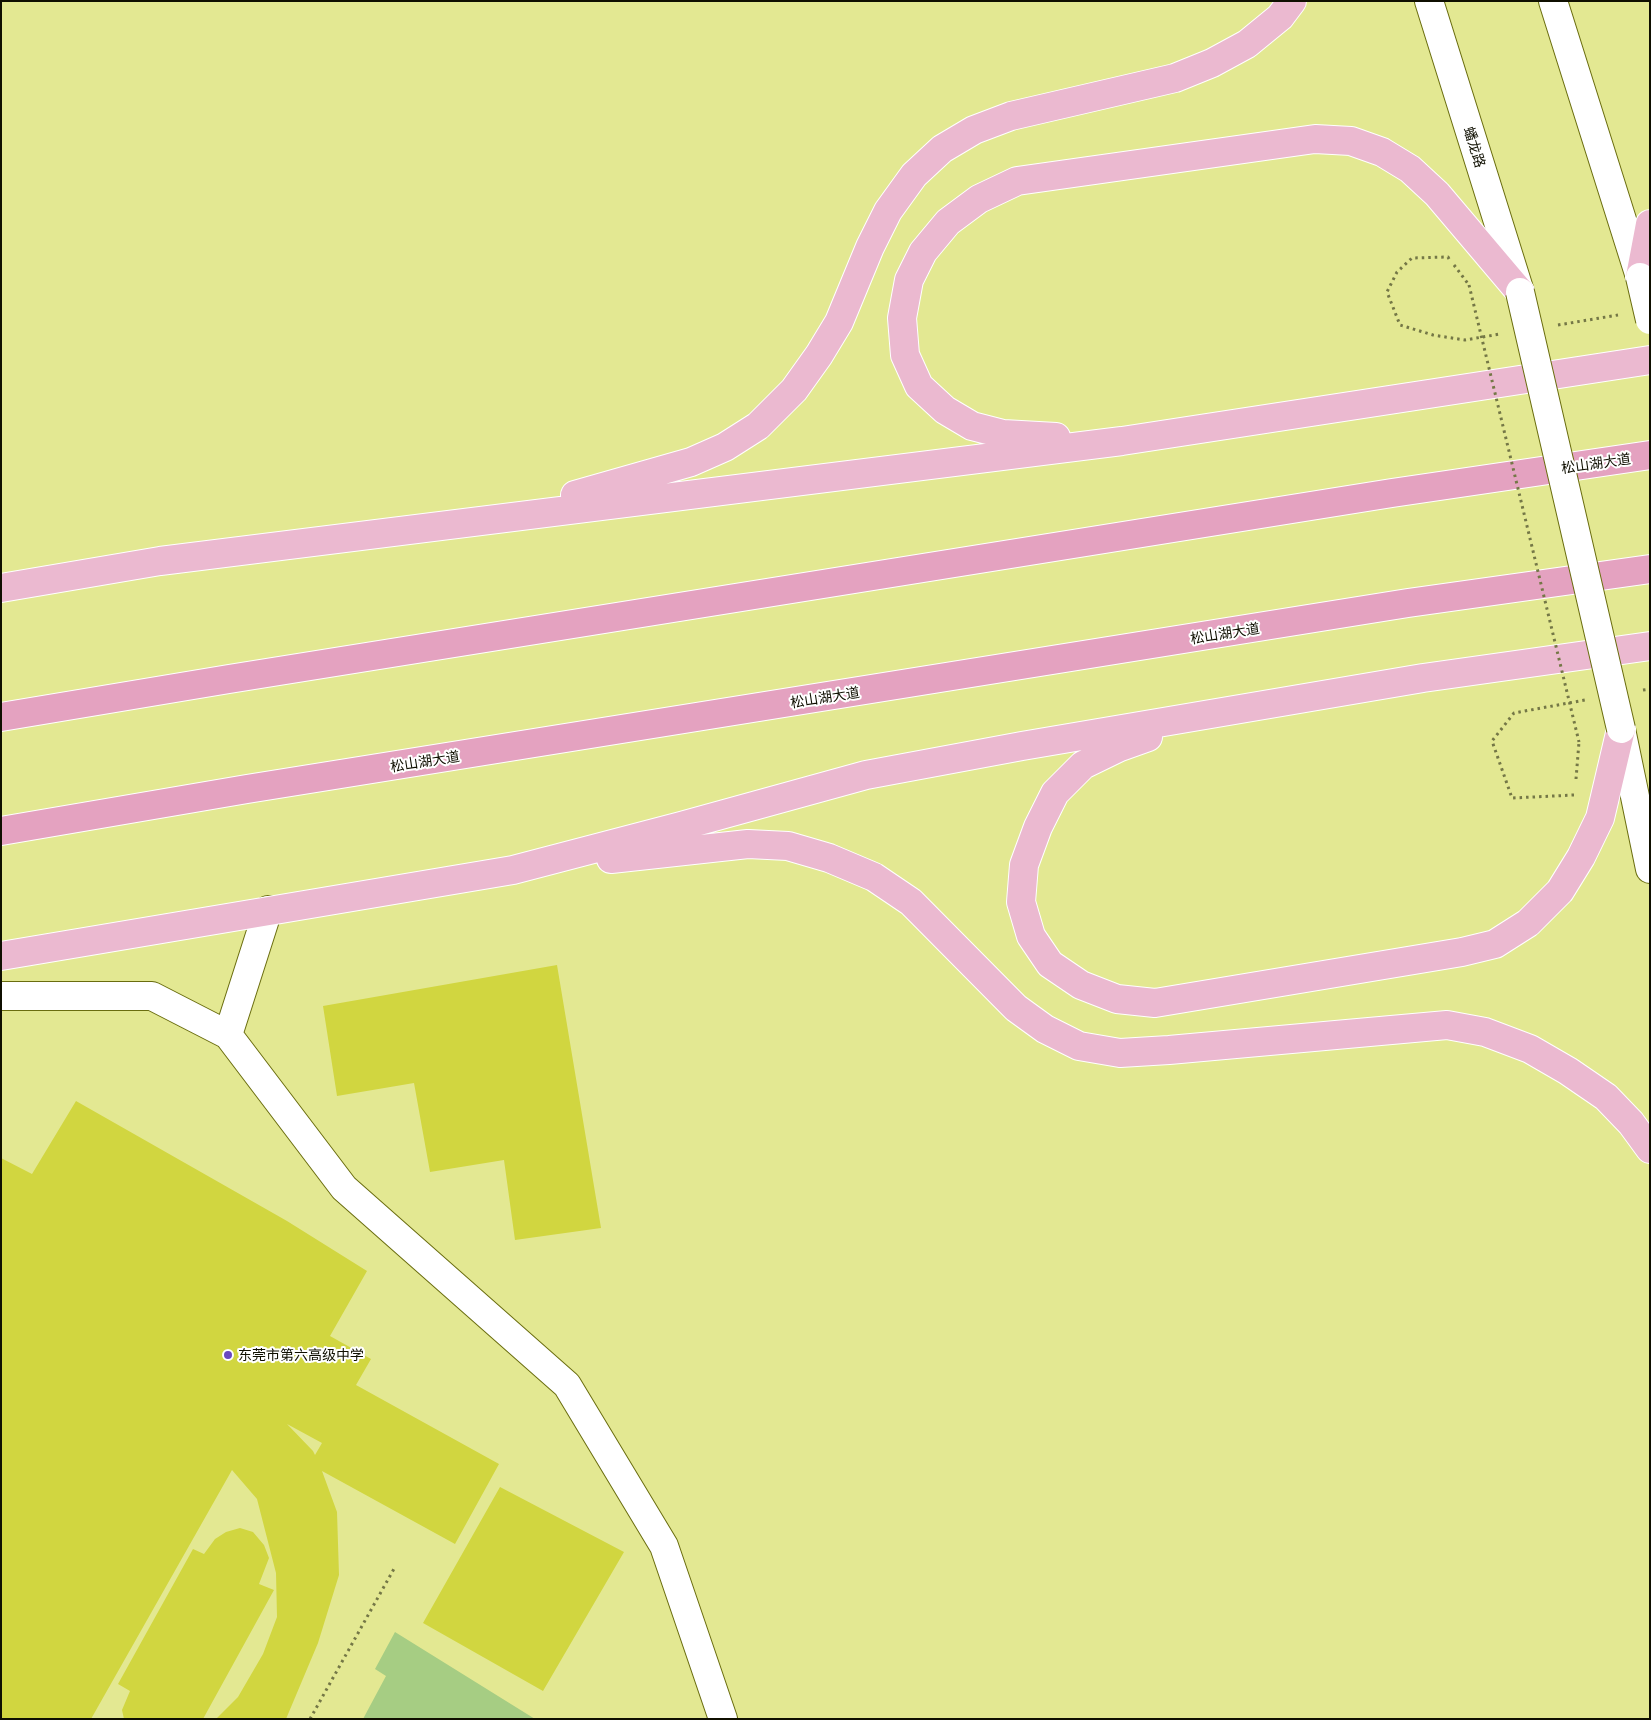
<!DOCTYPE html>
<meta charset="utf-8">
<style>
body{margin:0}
#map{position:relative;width:1651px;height:1720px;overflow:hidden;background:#e3e892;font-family:Georgia,serif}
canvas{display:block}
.frame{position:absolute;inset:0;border:2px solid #0f0f00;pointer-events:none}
</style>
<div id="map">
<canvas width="1651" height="1720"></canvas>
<div class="frame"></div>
</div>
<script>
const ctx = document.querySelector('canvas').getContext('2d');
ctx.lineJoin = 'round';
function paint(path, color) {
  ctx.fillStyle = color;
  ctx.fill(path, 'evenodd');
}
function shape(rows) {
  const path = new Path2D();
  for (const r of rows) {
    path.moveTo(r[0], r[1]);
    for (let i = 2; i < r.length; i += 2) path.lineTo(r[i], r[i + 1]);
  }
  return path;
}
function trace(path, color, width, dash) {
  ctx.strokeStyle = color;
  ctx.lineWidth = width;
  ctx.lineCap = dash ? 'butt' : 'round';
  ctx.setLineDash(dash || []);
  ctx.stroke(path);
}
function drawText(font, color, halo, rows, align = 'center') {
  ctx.font = font + ' Georgia,"Noto Sans SC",serif';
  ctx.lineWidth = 4;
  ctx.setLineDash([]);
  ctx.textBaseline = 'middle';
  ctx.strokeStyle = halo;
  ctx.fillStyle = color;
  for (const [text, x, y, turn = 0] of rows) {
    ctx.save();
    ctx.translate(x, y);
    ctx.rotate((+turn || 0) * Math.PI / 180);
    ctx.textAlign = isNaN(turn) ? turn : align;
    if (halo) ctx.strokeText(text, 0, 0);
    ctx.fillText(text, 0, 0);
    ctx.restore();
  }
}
paint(shape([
 [557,965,601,1228,515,1240,504,1160,430,1172,414,1083,337,1096,323,1006],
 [76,1101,287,1221,367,1271,330,1336,371,1359,356,1385,499,1464,455,1544,322,1471,337,1512,339,1575,318,1643,286,1719,216,1719,238,1697,263,1654,277,1617,276,1573,257,1499,232,1470,91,1719,1,1719,1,1158,32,1174],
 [287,1424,322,1443,315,1455,313,1451],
 [500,1487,624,1552,543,1691,423,1623],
 [240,1528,253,1532,264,1545,269,1558,259,1584,274,1590,203,1719,124,1719,122,1710,130,1691,118,1684,193,1549,204,1554,215,1539,226,1532]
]), '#d1d640');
paint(shape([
 [395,1632,535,1719,363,1719,386,1676,375,1669]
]), '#a6cd83');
const tertiary = shape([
 [1429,1,1520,292],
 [1553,1,1640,277],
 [1621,729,1650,869],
 [268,910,228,1035,344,1188,567,1385,664,1546,723,1719],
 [1,996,152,996,228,1035]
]);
const primary = shape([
 [1640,277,1650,224],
 [1056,437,1003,434,972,426,945,410,919,386,905,355,902,318,909,280,923,252,948,222,979,199,1017,181,1315,139,1351,141,1382,152,1410,169,1437,194,1520,292],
 [575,495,691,462,725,447,758,426,794,390,819,355,839,322,870,247,888,211,914,175,942,149,974,130,1011,116,1175,78,1212,63,1247,44,1280,17,1292,1],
 [1,588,160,561,1122,441,1650,360],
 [1148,737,1120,747,1083,765,1055,793,1038,827,1024,865,1021,902,1031,936,1050,964,1081,985,1117,999,1155,1003,1462,952,1495,944,1528,923,1560,891,1581,857,1600,818,1621,729],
 [611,859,748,844,788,846,829,858,874,877,911,902,1016,1008,1045,1029,1079,1046,1120,1053,1169,1050,1447,1025,1485,1032,1530,1049,1568,1071,1606,1097,1631,1123,1650,1149],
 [1,956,513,870,681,826,866,775,1022,746,1423,678,1650,646]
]);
const trunk = shape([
 [1,717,229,679,1392,493,1650,455],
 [1,831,247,789,1408,603,1650,569]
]);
trace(tertiary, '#6a6d0f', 30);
trace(primary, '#fff', 30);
trace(trunk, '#fff', 30);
trace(shape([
 [1449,259,1448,257,1412,258,1397,272,1387,292,1400,325,1433,335,1465,340,1500,334],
 [1454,265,1469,285],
 [1558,325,1618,315],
 [1643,690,1650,689],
 [1576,779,1579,742],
 [1574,795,1512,798,1492,741,1514,713,1585,700],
 [310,1719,395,1567]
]), '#747746', 3, [2.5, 4]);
trace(tertiary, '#fff', 28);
trace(primary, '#ebb9d0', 28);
trace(trunk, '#e4a2c0', 28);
const tertiaryBridge = shape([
 [1640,277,1650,320],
 [1520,292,1621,729]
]);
trace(tertiaryBridge, '#6a6d0f', 30, []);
trace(shape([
 [1469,285,1579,742]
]), '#747746', 3, [2.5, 4]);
trace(tertiaryBridge, '#fff', 28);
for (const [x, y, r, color] of [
 [228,1355,5,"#6948c0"]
]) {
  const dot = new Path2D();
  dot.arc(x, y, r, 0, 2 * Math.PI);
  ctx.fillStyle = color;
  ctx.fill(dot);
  trace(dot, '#fff', 2);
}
drawText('14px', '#0f0f00', '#fff', [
 ["蟠龙路",1475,147,73],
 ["松山湖大道",1596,463,-8],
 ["松山湖大道",1225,633,-9],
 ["松山湖大道",825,697,-9],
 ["松山湖大道",425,761,-9]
]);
drawText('14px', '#0f0f00', '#fff', [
 ["东莞市第六高级中学",238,1355]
], 'left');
</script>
